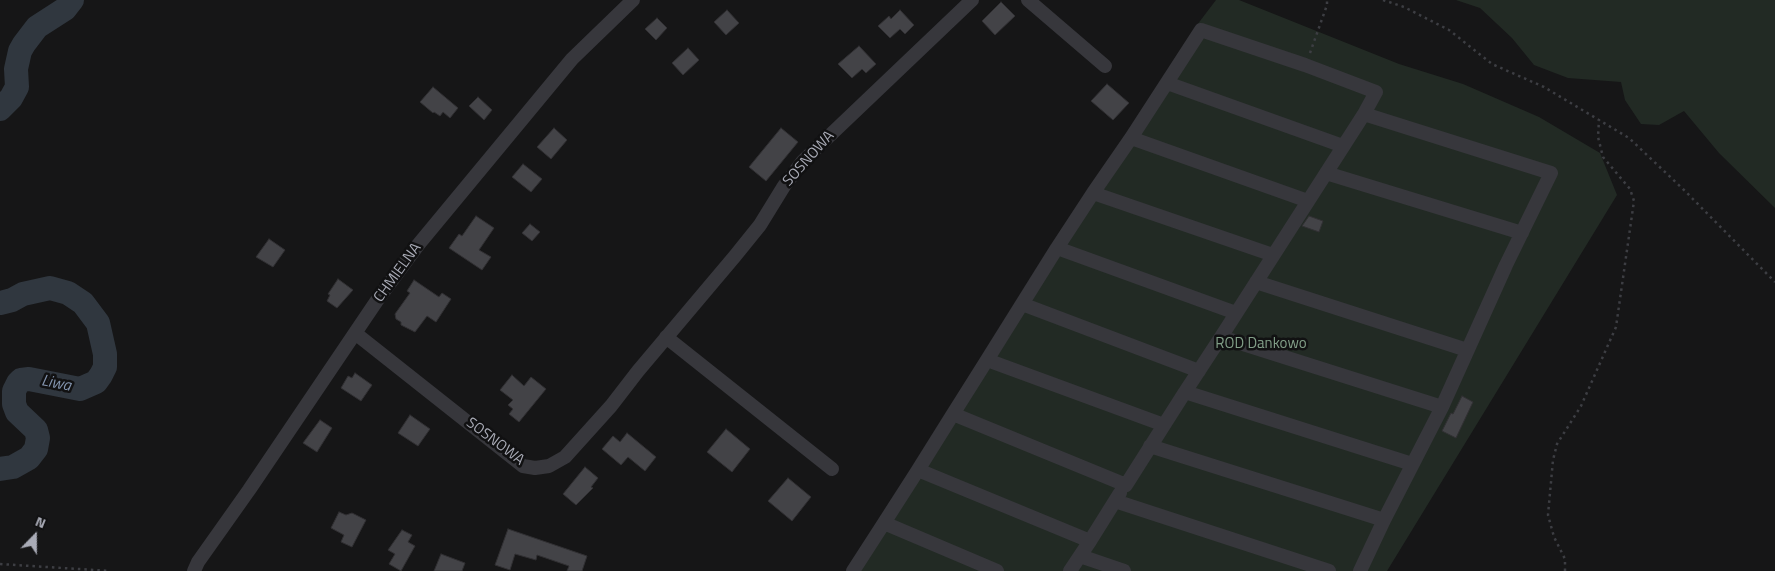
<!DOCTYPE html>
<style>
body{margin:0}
#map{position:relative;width:1775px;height:571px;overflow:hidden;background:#161617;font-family:"Titillium Web",sans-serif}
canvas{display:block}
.north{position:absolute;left:10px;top:511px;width:50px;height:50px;-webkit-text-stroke:4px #111112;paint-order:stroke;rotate:22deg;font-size:14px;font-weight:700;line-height:20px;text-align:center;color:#a9abb6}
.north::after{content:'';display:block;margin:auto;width:18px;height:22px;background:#a9abb6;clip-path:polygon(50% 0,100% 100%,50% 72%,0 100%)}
</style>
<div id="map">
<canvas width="1775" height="571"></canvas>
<div class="north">N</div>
</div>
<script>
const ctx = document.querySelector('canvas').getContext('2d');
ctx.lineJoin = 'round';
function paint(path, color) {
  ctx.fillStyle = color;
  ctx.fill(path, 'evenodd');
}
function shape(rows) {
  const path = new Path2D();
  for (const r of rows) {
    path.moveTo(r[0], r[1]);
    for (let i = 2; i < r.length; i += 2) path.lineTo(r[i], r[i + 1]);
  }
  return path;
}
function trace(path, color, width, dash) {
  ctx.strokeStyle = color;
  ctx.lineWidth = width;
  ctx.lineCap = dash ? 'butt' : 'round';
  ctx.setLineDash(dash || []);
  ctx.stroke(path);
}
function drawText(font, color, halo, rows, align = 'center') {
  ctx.font = font + ' "Titillium Web",sans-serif';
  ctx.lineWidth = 5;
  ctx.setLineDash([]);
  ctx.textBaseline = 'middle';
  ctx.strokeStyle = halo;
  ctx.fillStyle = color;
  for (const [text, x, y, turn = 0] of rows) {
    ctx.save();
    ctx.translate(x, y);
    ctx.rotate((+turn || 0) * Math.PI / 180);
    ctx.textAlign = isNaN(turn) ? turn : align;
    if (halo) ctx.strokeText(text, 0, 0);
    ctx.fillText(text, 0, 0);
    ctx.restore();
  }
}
paint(shape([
 [1216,0,1239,0,1399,64,1463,84,1539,117,1600,153,1617,195,1387,571,847,571,1197,25],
 [1456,0,1775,0,1775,208,1719,153,1684,111,1659,125,1641,124,1625,100,1621,82,1568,78,1534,65,1512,38,1480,8]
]), '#222a24');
trace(shape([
 [0,109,11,98,17,87,16,69,20,51,24,44,37,27,65,9,72,0],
 [0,303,12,300,23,294,50,288,68,293,83,303,98,323,105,354,105,367,101,375,96,382,80,389,29,379,21,380,18,383,14,391,14,404,17,412,36,430,38,438,36,449,29,458,13,467,0,469]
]), '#30373f', 24);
const building = shape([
 [1001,2,1015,16,995,35,982,21,1001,2],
 [727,10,739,23,726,35,714,22,727,10],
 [900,10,914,25,905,34,900,29,890,38,878,26,889,16,891,19,900,10],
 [657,18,667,28,656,40,645,29,657,18],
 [859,46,876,64,866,73,862,69,852,78,838,64,859,46],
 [688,48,699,60,683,75,672,63,688,48],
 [1107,84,1129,103,1113,120,1091,101,1107,84],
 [433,87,458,108,450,118,443,112,440,116,434,112,433,113,420,102,433,87],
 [478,97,492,110,484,120,469,106,478,97],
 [554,128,567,140,551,159,537,147,554,128],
 [781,128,798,142,766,181,749,167,781,128],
 [523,164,542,179,531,192,512,177,523,164],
 [476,216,494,228,479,250,491,257,482,270,449,248,459,234,462,236,476,216],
 [1309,216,1323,221,1319,232,1302,226,1309,216],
 [530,224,540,232,532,241,522,233,530,224],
 [269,239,285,250,273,267,256,257,269,239],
 [338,279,353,290,337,308,327,301,330,295,328,294,338,279],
 [414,280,439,297,442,293,451,299,436,322,427,316,415,332,401,325,401,322,396,319,395,314,410,293,407,291,414,280],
 [355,373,372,385,361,401,341,388,348,376,352,378,355,373],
 [512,375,524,386,531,377,546,389,519,422,509,414,513,409,508,405,513,400,500,390,512,375],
 [1462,396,1473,402,1456,438,1442,431,1451,413,1453,414,1462,396],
 [410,415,430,429,418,446,398,433,410,415],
 [320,420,332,428,317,452,303,443,320,420],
 [726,429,750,449,732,472,707,452,726,429],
 [627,433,656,457,645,471,628,457,621,465,602,449,613,436,620,442,627,433],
 [585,467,598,478,591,487,593,488,576,505,563,494,585,467],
 [788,478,811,497,792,521,768,501,788,478],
 [339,512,346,515,352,513,366,520,352,547,341,542,344,535,331,528,339,512],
 [508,529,587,556,582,571,567,571,569,566,537,555,536,560,515,554,510,570,495,565,508,529],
 [402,530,412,535,408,542,415,546,401,571,389,564,395,554,388,550,402,530],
 [441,554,465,563,462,571,434,571,441,554]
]);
paint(building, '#434347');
trace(building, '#313033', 1);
trace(shape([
 [1383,0,1404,7,1449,30,1492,64,1544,87,1629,138,1684,190,1775,282],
 [1310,53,1327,5,1327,0],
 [0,564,110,571],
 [1565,571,1565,559,1554,537,1548,515,1553,460,1557,444,1581,406,1616,327,1634,201,1630,189,1603,157,1598,137,1599,120]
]), '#3d3e43', 2.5, [2.5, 4]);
trace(shape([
 [1028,0,1105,66],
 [1167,83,1343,146],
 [1131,138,1308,201],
 [1326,173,1522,233],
 [1093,193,1131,138,1201,30,1305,65,1376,92,1364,114,1551,173,1506,265,1442,407],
 [1256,282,1467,350],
 [1022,304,1057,248],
 [1236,313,1057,248,1093,193,1273,255],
 [355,333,523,466,535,468,549,466,565,457,611,406,638,371,735,256,760,225,784,186,803,161,972,0],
 [666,337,832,469],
 [1221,337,1364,114],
 [953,414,987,360],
 [1164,425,1185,392],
 [1150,446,1384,520,1360,571],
 [1115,501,1329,571],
 [1384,520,1442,407,1221,337,1185,392,1412,464],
 [884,523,918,470],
 [1090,541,1120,493],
 [1080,556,1124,571],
 [194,571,198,562,249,490,378,299,418,245,572,59,633,0],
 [853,571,884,523,997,571],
 [1070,571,1090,541,918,470,953,414,1126,485,1164,425,987,360,1022,304,1199,371]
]), '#37373c', 14);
drawText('15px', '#a9abb6', '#111112', [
 ["SOSNOWA",809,159,-48],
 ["CHMIELNA",398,273,-54],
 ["SOSNOWA",495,442,37]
]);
drawText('15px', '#829f88', '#111112', [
 ["ROD Dankowo",1261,344]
]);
drawText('italic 16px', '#8394ae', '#111112', [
 ["Liwa",56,384,11]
]);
</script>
